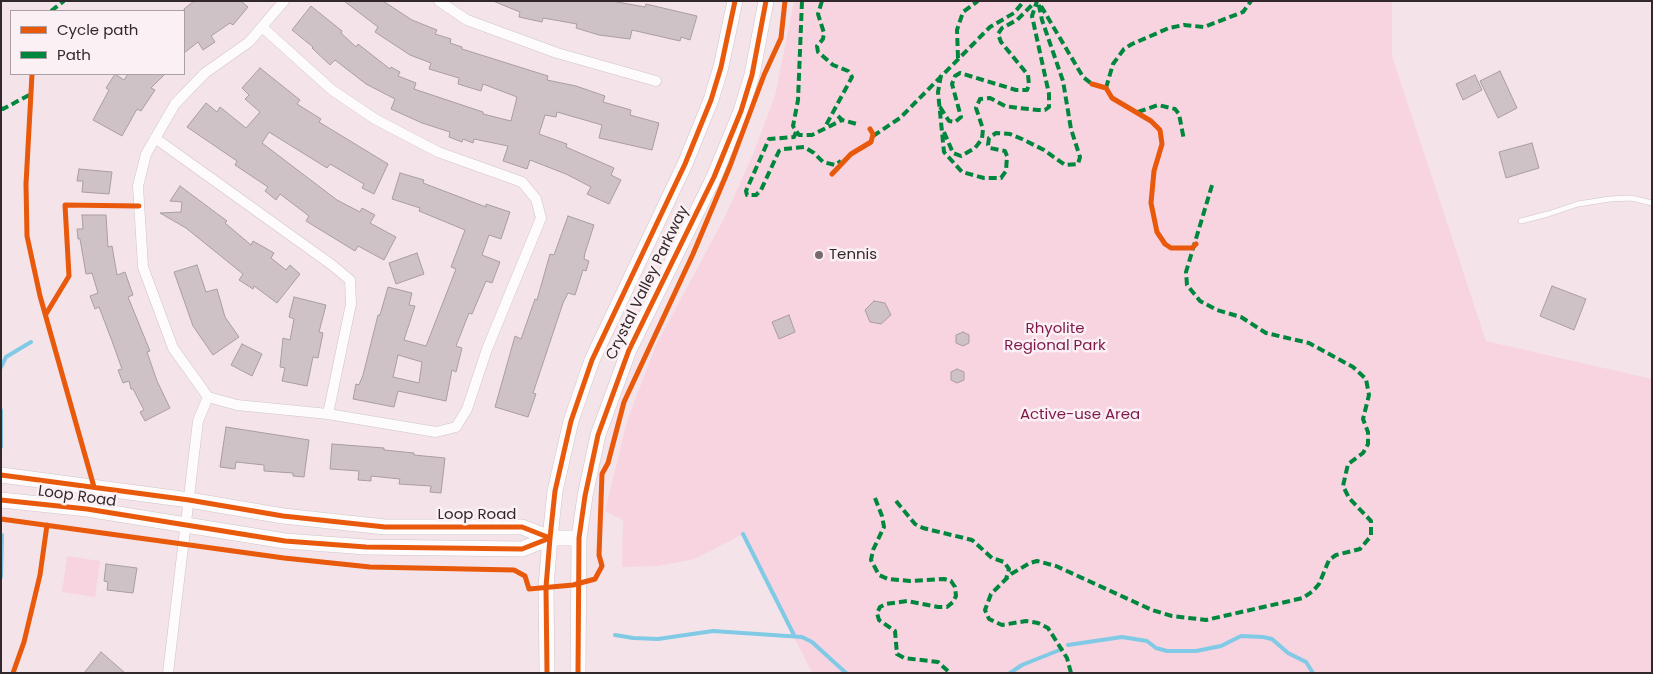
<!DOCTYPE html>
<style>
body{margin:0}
#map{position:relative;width:1653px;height:674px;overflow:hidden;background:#f4e4e9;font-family:Poppins,sans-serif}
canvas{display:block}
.frame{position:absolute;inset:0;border:2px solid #32282b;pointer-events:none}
.legend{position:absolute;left:10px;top:10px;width:175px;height:65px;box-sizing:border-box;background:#fbf0f4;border:1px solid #aba0a4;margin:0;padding:6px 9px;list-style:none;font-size:15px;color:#32282b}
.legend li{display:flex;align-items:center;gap:10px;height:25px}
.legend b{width:25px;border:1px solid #aba0a4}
</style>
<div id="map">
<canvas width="1653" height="674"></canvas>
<div class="frame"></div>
<ul class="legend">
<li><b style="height:6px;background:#e8590c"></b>Cycle path</li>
<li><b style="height:6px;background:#00873e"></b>Path</li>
</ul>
</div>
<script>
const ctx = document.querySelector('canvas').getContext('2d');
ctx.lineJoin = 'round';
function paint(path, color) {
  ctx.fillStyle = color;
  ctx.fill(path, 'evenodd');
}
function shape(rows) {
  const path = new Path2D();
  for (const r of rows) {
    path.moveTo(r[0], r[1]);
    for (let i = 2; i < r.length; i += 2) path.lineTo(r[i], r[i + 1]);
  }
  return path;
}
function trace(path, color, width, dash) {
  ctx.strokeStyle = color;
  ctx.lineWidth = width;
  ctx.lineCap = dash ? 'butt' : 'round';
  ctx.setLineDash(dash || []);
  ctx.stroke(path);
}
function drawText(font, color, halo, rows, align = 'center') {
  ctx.font = font + ' Poppins,sans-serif';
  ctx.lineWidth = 5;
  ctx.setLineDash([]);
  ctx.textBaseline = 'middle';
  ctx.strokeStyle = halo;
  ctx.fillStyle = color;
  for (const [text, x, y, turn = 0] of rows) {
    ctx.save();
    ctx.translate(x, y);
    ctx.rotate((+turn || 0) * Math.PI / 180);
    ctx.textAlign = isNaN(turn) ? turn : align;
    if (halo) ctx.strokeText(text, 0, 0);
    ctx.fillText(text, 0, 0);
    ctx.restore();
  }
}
paint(shape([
 [794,1,1392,1,1392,56,1486,341,1652,379,1652,673,812,673,743,534,695,559,658,566,622,567,623,520,605,511,627,421,656,345,726,215,753,154,775,96],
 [67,556,100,561,95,597,62,592]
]), '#f7d4e0');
trace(shape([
 [1,367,6,357,31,342],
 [1,410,1,447],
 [743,534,794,635],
 [1,577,2,535],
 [615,635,633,638,658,639,713,631,802,637,812,642,846,673],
 [1068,645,1122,637,1147,641,1156,648,1167,651,1196,651,1221,646,1241,636,1263,637,1272,639,1288,653,1306,662,1313,673],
 [1010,673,1022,665,1062,649]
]), '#80cae5', 4);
const building = shape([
 [194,1,241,1,248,7,233,25,230,23,211,36,215,42,203,50,198,42,184,53,184,9,194,1],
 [344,1,383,1,412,20,437,30,435,34,451,39,450,43,462,47,462,49,548,76,547,80,576,86,605,96,603,102,631,110,630,115,659,123,652,150,599,138,602,125,557,112,556,117,545,115,539,134,567,144,566,147,614,168,611,175,621,180,609,204,587,194,591,187,566,174,530,160,527,169,503,161,508,146,474,139,473,143,463,139,462,142,449,137,450,132,422,123,391,109,395,99,366,84,335,60,330,65,312,48,313,47,292,30,311,6,342,31,341,33,356,47,358,44,390,69,391,67,400,72,398,76,416,83,414,89,483,112,483,114,511,121,517,97,483,84,481,91,458,84,459,78,429,69,431,63,410,55,375,32,378,27,344,1],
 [493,1,612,1,645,7,646,4,697,16,690,40,681,37,680,41,632,30,630,39,599,35,576,28,577,24,543,18,542,22,519,17,520,12,493,1],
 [260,68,300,100,297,104,321,119,319,122,388,164,374,194,362,188,364,184,330,164,327,168,269,132,262,143,337,200,360,212,362,208,375,215,370,223,396,237,384,260,358,246,355,251,306,221,309,216,280,194,276,200,265,191,268,187,235,165,237,161,187,127,206,103,217,112,220,107,246,128,260,112,245,99,249,95,242,88,260,68],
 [1500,71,1517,108,1498,118,1480,81,1500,71],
 [115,74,124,80,128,74,165,74,151,88,155,90,141,111,137,109,122,136,93,120,109,90,106,88,115,74],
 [1475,75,1482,90,1463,100,1456,84,1475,75],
 [1532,143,1539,168,1506,178,1499,152,1532,143],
 [79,169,112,172,109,194,82,192,83,181,77,181,79,169],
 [400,173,424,180,423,183,486,207,486,204,510,212,501,239,489,235,482,255,500,262,492,283,486,281,472,314,469,313,456,346,462,348,456,372,452,370,446,401,398,391,394,407,353,399,356,384,359,385,363,375,378,315,380,315,388,287,412,293,409,305,415,306,404,340,426,346,456,269,451,267,465,230,419,211,420,208,392,199,400,173],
 [398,355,422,362,419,383,393,377,398,355],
 [180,186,227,221,225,223,251,245,253,241,274,253,271,258,286,270,290,265,300,274,277,303,254,286,253,289,239,280,243,274,186,228,160,213,181,212,182,202,170,201,180,186],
 [82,215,106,215,108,247,112,246,117,275,125,272,133,295,128,297,150,351,147,352,157,381,170,408,145,421,140,412,144,410,133,389,131,389,129,381,123,383,118,370,122,369,112,341,99,307,95,309,90,296,98,293,92,273,86,274,80,239,78,239,77,229,83,229,82,215],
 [568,216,594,225,585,253,584,259,589,261,586,271,583,270,575,295,568,293,563,303,533,393,536,394,528,417,495,407,515,336,521,339,535,299,537,300,550,254,554,255,568,216],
 [417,253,424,274,396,284,389,263,417,253],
 [197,265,206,292,217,289,225,317,239,337,213,355,193,326,174,272,197,265],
 [1552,286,1586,299,1574,330,1540,316,1552,286],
 [294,297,326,305,319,332,323,333,318,358,313,357,307,386,282,381,285,368,280,367,283,338,290,340,294,319,289,317,294,297],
 [874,301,885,303,891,315,881,324,870,322,865,310,874,301],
 [789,315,795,332,779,339,772,322,789,315],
 [963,332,969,335,969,343,963,346,956,343,956,335,963,332],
 [242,344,262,354,252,376,231,365,242,344],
 [957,369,964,372,964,380,957,383,951,380,951,372,957,369],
 [226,427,309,440,304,477,293,476,293,473,264,471,264,465,236,462,235,469,220,467,226,427],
 [332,444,384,448,384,450,414,453,414,455,445,458,441,493,430,492,431,486,399,484,400,479,371,476,371,481,358,480,359,471,330,469,332,444],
 [106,564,137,568,133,593,107,590,108,582,104,581,106,564],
 [101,652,125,673,84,673,101,652]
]);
paint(building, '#cfc2c6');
trace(building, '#a99da1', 1);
const lane = shape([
 [1521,221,1548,214,1578,204,1610,199,1631,198,1652,203]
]);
const street = shape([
 [439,1,467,20,557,53,656,81],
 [262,27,332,90,375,119,438,152,522,182,536,199,541,218,487,349,467,409,456,427,436,432,328,414,237,405,208,397,173,348,143,267,138,186,146,154,175,104,205,73,249,42,284,1],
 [155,138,332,265,350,280,351,304,328,414],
 [168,673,198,421,208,397]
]);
const secondary = shape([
 [1,475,189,500,283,516,385,527,522,527,550,538,579,538],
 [1,500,87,509,285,541,366,547,522,549,550,538],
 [547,673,546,587,550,538,555,491,571,421,592,360,685,164,711,100,721,67,735,1],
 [578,673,579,538,585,496,598,435,629,350,714,177,741,111,752,75,766,1]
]);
trace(lane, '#cfc4c7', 6);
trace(street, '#cfc4c7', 11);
trace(secondary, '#cfc4c7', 16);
trace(lane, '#fdfbfc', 5);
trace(street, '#fdfbfc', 10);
trace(secondary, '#fdfbfc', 15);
trace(shape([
 [802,1,798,100,793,126,799,135,812,135,842,120],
 [822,1,818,14,824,33,823,39,817,46,818,52,833,65,848,71,852,77,825,127],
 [1041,6,1083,77,1092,84],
 [51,11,64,1],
 [958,58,957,30,963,12,978,1],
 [941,75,938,92,944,152,962,172,984,178,1001,178,1006,171,1007,156,1005,151,990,148,988,145,989,138,996,133,1010,134,1022,139,1044,150,1065,165,1078,164,1080,157,1071,129,1063,81,1042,20,1038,1],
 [1106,88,1113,64,1124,49,1132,44,1169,28,1184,25,1204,27,1243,12,1251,1],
 [940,107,949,121,955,122,961,117,952,84,955,76,960,73,1016,90,1027,90,1029,85,1028,75,1001,42,998,34,1002,28,1017,20,1034,3],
 [1,108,3,109,31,94],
 [1138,112,1158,105,1175,109,1179,114,1184,140],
 [838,116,842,120,857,124],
 [796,132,794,137,769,139,746,191,747,195,756,195,761,190,779,151,783,149,804,147,814,153,823,162,835,165,841,161],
 [944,132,953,153,961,156,975,148,982,139,983,129,976,108,980,99,990,98,1005,106,1018,108,1038,110,1045,110,1049,107,1049,94,1032,16,1037,1],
 [873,136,900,118,990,27,1014,13,1024,1],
 [875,498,882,516,884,527,873,550,871,560,879,575,888,579,910,581,944,579,951,581,955,587,956,596,953,602,947,607,938,607,907,601,886,604,880,607,877,613,879,620,895,631,897,654,904,658,938,662,950,673],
 [896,501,915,524,923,528,972,540,992,558,1004,562,1009,569,1006,579],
 [1071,673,1067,658,1048,628,1038,623,1026,621,1002,625,989,619,985,610,991,594,1011,574,1030,563,1037,561,1056,566,1152,610,1172,616,1206,620,1303,598,1313,591,1319,584,1329,560,1336,555,1360,549,1371,536,1371,521,1349,498,1343,486,1348,464,1363,453,1368,444,1368,432,1363,419,1369,395,1366,379,1353,367,1309,343,1266,333,1241,317,1217,310,1200,301,1187,285,1186,272,1213,182]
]), '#00873e', 4, [8, 4]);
trace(shape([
 [32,74,26,184,27,236,40,296,94,487],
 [1092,84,1106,88,1112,98,1151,121,1160,130,1162,144,1154,171,1151,203,1157,232,1165,244,1171,248,1192,248,1196,244],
 [832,174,851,154,871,142,873,134,870,129],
 [46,314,69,276,65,205,139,206],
 [1,475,189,500,283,516,385,527,522,527,550,538],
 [1,500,87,509,285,541,366,547,522,549,550,538],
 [1,519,284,558,370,567,514,570,525,576,529,589,573,585,595,579,602,566,599,555,602,474,608,463,624,402,693,254,730,166,764,75,781,38,785,1],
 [13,673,24,642,40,575,47,525],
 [547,673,546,587,550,538,555,491,571,421,592,360,685,164,711,100,721,67,735,1],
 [578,673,579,538,585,496,598,435,629,350,714,177,741,111,752,75,766,1]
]), '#e8590c', 5);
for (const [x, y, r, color] of [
 [819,255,5,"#766a6e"]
]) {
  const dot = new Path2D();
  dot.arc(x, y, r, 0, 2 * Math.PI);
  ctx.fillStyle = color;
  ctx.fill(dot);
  trace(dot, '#fbf0f4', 2);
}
drawText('15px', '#32282b', '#fbf0f4', [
 ["Tennis",829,255]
], 'left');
drawText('15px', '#32282b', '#fbf0f4', [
 ["Crystal Valley Parkway",648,283,-64],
 ["Loop Road",77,497,8],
 ["Loop Road",477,515]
]);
drawText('15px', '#7e184b', '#fbf0f4', [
 ["Rhyolite",1055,329],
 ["Regional Park",1055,346],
 ["Active-use Area",1080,415]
]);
</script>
